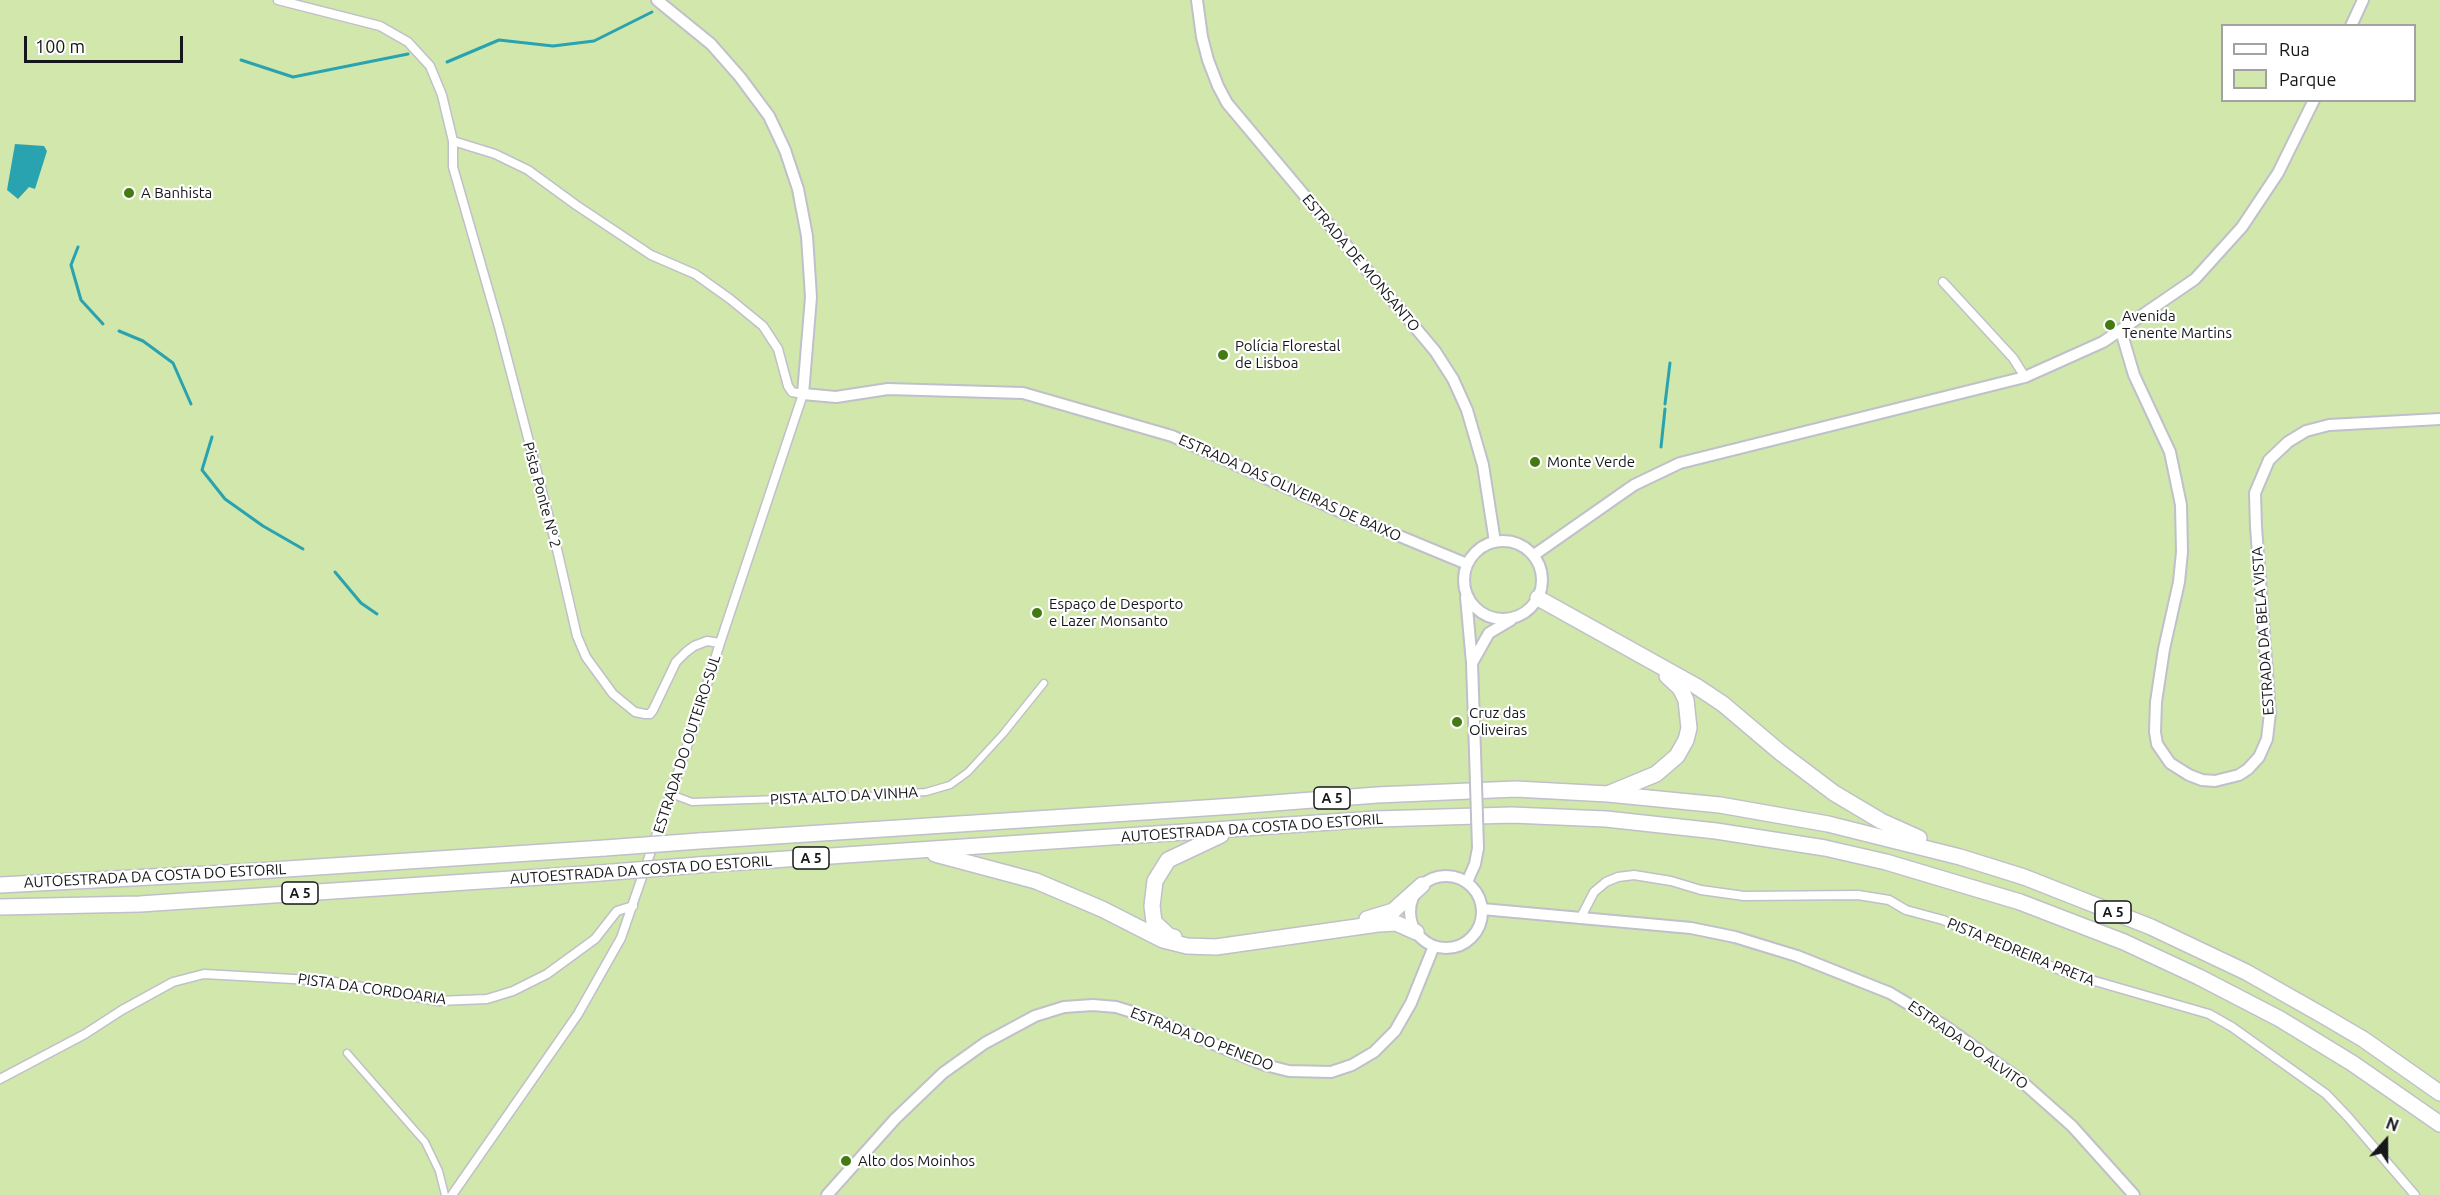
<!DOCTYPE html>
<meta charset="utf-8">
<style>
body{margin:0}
#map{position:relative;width:2440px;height:1195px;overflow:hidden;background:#eeeff8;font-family:Ubuntu,sans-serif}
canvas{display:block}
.legend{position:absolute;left:2221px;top:24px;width:195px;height:78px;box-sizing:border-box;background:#fff;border:2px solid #a2a2a3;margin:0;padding:8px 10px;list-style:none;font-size:18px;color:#16171a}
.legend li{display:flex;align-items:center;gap:12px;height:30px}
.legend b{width:30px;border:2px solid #a2a2a3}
.north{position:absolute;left:2356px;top:1111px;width:60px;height:60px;-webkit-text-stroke:4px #fff;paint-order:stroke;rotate:21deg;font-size:16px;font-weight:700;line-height:24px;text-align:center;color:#16171a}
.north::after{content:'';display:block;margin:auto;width:21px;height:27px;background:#16171a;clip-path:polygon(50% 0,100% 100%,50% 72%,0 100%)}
.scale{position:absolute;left:24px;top:36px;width:159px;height:27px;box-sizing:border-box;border:3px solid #16171a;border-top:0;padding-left:8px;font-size:18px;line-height:21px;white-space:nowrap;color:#16171a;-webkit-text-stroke:4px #fff;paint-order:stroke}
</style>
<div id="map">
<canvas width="2440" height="1195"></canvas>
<ul class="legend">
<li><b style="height:8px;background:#fff"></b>Rua</li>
<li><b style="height:16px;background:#d1e7ab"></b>Parque</li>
</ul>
<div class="north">N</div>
<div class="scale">100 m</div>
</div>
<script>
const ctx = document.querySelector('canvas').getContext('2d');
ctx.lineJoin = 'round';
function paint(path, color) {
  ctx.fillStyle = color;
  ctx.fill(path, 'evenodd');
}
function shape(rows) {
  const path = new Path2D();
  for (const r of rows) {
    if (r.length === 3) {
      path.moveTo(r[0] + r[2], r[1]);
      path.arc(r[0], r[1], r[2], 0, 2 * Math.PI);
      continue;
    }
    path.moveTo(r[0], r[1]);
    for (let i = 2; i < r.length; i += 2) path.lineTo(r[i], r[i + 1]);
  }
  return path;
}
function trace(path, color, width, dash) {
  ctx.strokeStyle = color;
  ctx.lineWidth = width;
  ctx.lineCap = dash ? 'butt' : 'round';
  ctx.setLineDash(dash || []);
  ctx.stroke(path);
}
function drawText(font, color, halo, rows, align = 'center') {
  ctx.font = font + ' Ubuntu,sans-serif';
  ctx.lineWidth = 4.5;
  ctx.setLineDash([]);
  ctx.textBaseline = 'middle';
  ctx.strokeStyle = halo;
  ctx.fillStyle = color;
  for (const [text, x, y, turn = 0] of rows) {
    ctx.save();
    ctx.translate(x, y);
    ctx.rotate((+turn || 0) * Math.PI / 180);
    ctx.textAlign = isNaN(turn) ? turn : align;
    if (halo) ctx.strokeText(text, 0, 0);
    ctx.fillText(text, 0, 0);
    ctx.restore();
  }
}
paint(shape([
 [0,0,2440,0,2440,1195,0,1195],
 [2222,26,2414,26,2414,100,2222,100]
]), '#d1e7ab');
paint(shape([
 [15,144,44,146,47,151,35,189,29,187,18,199,7,190]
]), '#2aa3b1');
trace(shape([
 [241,60,293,77,408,54],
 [447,62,499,40,553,46,594,41,652,12],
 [78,247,71,265,81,300,103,324],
 [119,331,143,341,173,363,191,404],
 [1665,404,1670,363],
 [212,437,202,470,225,499,263,526,303,549],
 [1661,447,1665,409],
 [335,572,361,603,377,614]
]), '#2aa3b1', 3);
const pedestrian = shape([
 [671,794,692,802,721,801,869,796,926,792,950,785,968,772,1003,734,1044,683],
 [347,1053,425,1142,439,1171,445,1195]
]);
const minor = shape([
 [278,0,380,26,408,42,430,66,442,95,453,141,453,167,499,327,556,545,577,636,586,657,613,694,635,712,645,714,650,714,653,710,676,662,686,652,694,646,707,641,720,643],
 [1943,282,2013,358,2025,377],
 [1580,919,1594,892,1606,882,1618,877,1634,875,1671,881,1701,890,1744,896,1858,895,1889,900,1906,910,1943,920,2067,973,2209,1014,2232,1027,2326,1094,2348,1117,2415,1195],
 [0,1079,85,1034,122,1010,173,982,204,974,329,981,438,1001,487,999,513,991,547,974,595,939,617,911,633,906],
 [452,1195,578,1014,621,938,693,729,720,643,803,394,792,392,788,386,778,349,763,326,730,299,695,274,651,255,576,205,528,170,495,154,453,141]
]);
const tertiary = shape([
 [657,0,711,44,740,77,769,116,785,150,798,189,807,236,811,297,803,394,836,397,888,389,1023,393,1172,436,1339,511,1467,564],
 [1197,0,1202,37,1208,60,1218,86,1227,103,1435,351,1453,379,1467,410,1483,465,1495,542],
 [2351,26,2363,0],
 [2121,331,2134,375,2170,452,2181,505,2182,552,2179,582,2164,649,2156,702,2155,732,2157,744,2170,763,2189,775,2202,780,2215,781,2239,775,2248,769,2259,757,2267,739,2270,713,2256,527,2255,493,2269,460,2288,442,2306,431,2329,425,2440,419],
 [1503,580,39],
 [1534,555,1634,485,1680,463,2025,377,2103,342,2195,279,2242,227,2278,173,2314,100],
 [1466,597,1472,663,1475,752],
 [1472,663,1489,633,1511,620],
 [1446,912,36],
 [1467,882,1475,864,1478,848],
 [1482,909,1691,928,1735,937,1797,956,1890,993,1945,1026,2019,1079,2072,1126,2134,1195],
 [827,1195,895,1119,943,1073,985,1043,1035,1016,1064,1007,1093,1005,1116,1007,1145,1016,1265,1065,1289,1071,1331,1072,1352,1065,1374,1052,1395,1031,1411,1003,1434,946]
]);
const motorway = shape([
 [1538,598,1696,686,1723,704,1781,753,1834,793,1881,821,1919,838],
 [1610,793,1656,774,1677,756,1686,740,1689,728,1686,700,1680,688,1667,676],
 [699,841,1235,806,1377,795,1516,789,1608,794,1720,805,1828,824,1960,857,2024,877,2151,927,2246,972,2322,1015,2363,1039,2440,1093],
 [935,854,1036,881,1102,909,1163,940,1187,946,1216,947,1378,924,1396,923,1416,932],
 [698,865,1376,819,1512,815,1606,819,1716,831,1825,848,1886,862,2020,902,2124,942,2199,977,2280,1019,2352,1063,2440,1124],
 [0,885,226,873,605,848],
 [0,907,140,904,600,873],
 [1367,919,1393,911,1422,885],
 [1174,937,1169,936,1154,922,1152,906,1155,881,1168,860,1221,835]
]);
trace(pedestrian, '#bfc0c9', 9);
trace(minor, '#bfc0c9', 11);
trace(tertiary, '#bfc0c9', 14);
trace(motorway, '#bfc0c9', 18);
trace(pedestrian, '#fff', 6);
trace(minor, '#fff', 8);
trace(tertiary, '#fff', 10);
trace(motorway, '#fff', 15);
const tertiaryBridge = shape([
 [1475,752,1478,848]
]);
const motorwayBridge = shape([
 [605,848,699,841],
 [600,873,698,865]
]);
trace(tertiaryBridge, '#bfc0c9', 14, []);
trace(motorwayBridge, '#bfc0c9', 18, []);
trace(tertiaryBridge, '#fff', 10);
trace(motorwayBridge, '#fff', 15);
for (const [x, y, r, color] of [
 [129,193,6,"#437b12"],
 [2110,325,6,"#437b12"],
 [1223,355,6,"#437b12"],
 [1535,462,6,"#437b12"],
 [1037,613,6,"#437b12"],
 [1457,722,6,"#437b12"],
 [846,1161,6,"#437b12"]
]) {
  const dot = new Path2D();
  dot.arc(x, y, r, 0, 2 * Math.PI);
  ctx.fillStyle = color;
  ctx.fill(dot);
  trace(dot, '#fff', 2);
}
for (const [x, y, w] of [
 [1332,798,36],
 [811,858,36],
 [300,893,36],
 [2113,912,36]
]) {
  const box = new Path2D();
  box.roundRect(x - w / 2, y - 11, w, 22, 4.5);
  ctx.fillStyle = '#fff';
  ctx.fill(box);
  trace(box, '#16171a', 1.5);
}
drawText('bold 14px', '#16171a', null, [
 ["A 5",1332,798],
 ["A 5",811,858],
 ["A 5",300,893],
 ["A 5",2113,912]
]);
drawText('15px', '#16171a', '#fff', [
 ["A Banhista",141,193],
 ["Avenida",2122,316],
 ["Tenente Martins",2122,333],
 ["Polícia Florestal",1235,346],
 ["de Lisboa",1235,363],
 ["Monte Verde",1547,462],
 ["Espaço de Desporto",1049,604],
 ["e Lazer Monsanto",1049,621],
 ["Cruz das",1469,713],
 ["Oliveiras",1469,730],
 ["Alto dos Moinhos",858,1161]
], 'left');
drawText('15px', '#16171a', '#fff', [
 ["ESTRADA DE MONSANTO",1361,263,50],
 ["ESTRADA DAS OLIVEIRAS DE BAIXO",1290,488,24],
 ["Pista Ponte Nº 2",542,495,75],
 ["ESTRADA DA BELA VISTA",2263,631,-94],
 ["ESTRADA DO OUTEIRO-SUL",687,744,-72],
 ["PISTA ALTO DA VINHA",844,796,-3],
 ["AUTOESTRADA DA COSTA DO ESTORIL",1252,828,-4],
 ["AUTOESTRADA DA COSTA DO ESTORIL",641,870,-4],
 ["AUTOESTRADA DA COSTA DO ESTORIL",155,876,-3],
 ["PISTA PEDREIRA PRETA",2021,952,22],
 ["PISTA DA CORDOARIA",372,989,8],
 ["ESTRADA DO PENEDO",1202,1039,21],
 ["ESTRADA DO ALVITO",1968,1045,35]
]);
</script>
